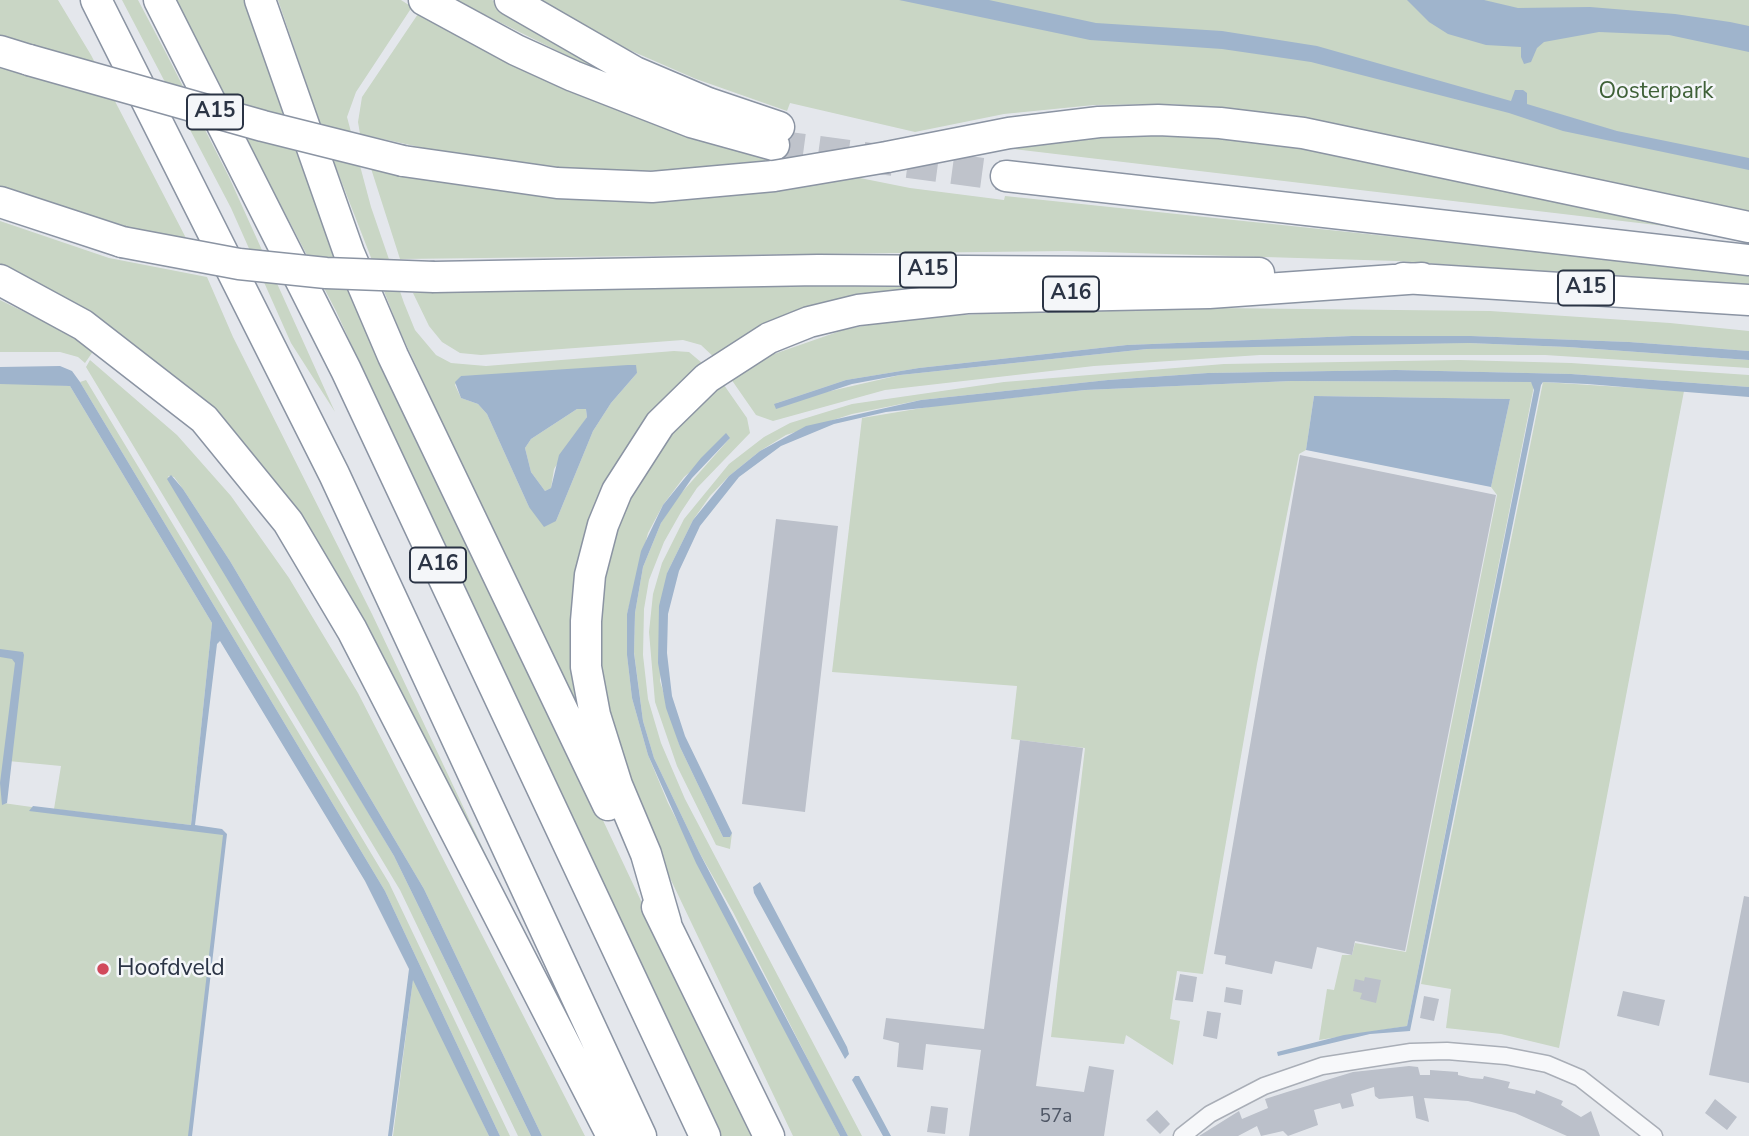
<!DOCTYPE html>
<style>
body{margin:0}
canvas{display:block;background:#e4e7ec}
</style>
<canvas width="1749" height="1136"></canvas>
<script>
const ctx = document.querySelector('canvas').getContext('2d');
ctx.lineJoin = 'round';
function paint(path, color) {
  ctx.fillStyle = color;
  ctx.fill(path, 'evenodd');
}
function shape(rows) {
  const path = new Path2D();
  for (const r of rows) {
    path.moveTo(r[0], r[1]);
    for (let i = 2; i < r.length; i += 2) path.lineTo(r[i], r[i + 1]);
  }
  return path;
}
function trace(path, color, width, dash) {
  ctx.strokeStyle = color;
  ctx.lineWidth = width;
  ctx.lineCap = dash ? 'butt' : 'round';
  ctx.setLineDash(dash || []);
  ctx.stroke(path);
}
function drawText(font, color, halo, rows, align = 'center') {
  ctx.font = font + ' "Nunito Sans",sans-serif';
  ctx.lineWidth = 5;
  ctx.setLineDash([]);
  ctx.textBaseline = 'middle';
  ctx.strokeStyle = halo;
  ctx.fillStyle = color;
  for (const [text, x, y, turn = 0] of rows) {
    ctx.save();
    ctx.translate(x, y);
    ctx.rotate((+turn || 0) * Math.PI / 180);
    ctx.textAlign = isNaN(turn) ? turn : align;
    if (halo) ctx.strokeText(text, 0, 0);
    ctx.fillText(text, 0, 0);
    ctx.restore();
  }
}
paint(shape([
 [0,0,58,0,91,55,187,240,93,219,0,187,0,57,37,47,0,36],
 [122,0,138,0,166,53,229,177,335,412,291,343,231,208],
 [174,0,249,0,465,528,752,1136,719,1136,500,672,336,311],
 [278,0,401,0,412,7,356,92,347,117,371,207,404,303,415,330,436,355,451,363,486,366,674,351,689,352,708,368,604,498,596,753,398,327,328,147],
 [637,373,611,403,593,431,556,521,529,507,487,414,478,404,461,398,455,385,461,376],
 [455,0,492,0,648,89,600,72],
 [541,0,1749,0,1749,215,1322,121,1240,110,1171,104,1094,105,1004,114,915,132,790,103,787,111,696,79,627,49],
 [420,11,558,85,602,103,642,118,787,159,726,169,585,172,474,159,360,134,358,122,362,97],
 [1124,133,1272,140,1749,236,988,146],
 [367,156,471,179,845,175,910,188,1004,200,1005,196,1749,274,1749,286,1397,261,1067,251,400,259],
 [0,221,109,258,207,277,233,337,372,614,557,1005,277,486,264,467,229,427,0,268],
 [775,286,993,287,718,361,701,345,683,340,481,355,460,353,442,342,429,326,413,293],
 [0,300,45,322,94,350,85,363,78,357,60,352,0,352],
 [1122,307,1490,311,1670,323,1749,331,1749,351,1629,342,1471,336,1352,336,1127,345,919,368,846,380,774,404,900,375,1147,349,1234,345,1468,343,1568,347,1749,360,1749,368,1545,355,1260,355,1094,366,885,390,773,421,756,415,731,379,771,352,774,354,843,330,903,318],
 [90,360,177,435,231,496,289,578,358,693,585,1136,542,1136,424,889,230,561,183,489,174,477,168,476,394,856,531,1136,518,1136,400,890,86,367],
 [1459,360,1571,363,1749,375,1749,387,1571,374,1396,370,1208,373,1108,380,921,400,852,414,786,435,760,451,729,476,710,496,693,520,667,573,660,681,680,747,723,837,730,837,732,833,730,849,716,845,677,766,655,702,649,632,653,594,662,563,684,519,729,464,764,437,790,423,852,404,1004,382,1224,364],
 [86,380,389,883,510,1136,500,1136,385,891,80,382],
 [0,381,70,386,212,623,191,825,54,809,61,766,8,761,3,803,225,834,190,1136,0,1136],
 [1291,381,1531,382,1534,386,1407,1026,1319,1040,1327,989,1334,990,1342,955,1352,955,1355,943,1406,952,1497,495,1491,487,1510,399,1314,396,1306,450,1299,454,1257,664,1203,974,1177,971,1170,1019,1180,1021,1173,1065,1126,1035,1124,1044,1051,1037,1085,748,1011,739,1017,686,832,672,862,418,934,406,1085,390],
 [1543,382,1684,391,1559,1048,1501,1034,1446,1028,1451,989,1421,984],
 [724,385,747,418,750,433,697,488,681,512,664,542,649,580,644,609,643,655,648,699,661,743,685,799,862,1136,848,1136,831,1105,733,912,699,852,654,758,643,721,634,652,635,613,643,567,661,523,676,499,730,438,684,477,663,505,648,533,627,614,627,655,632,698,648,755,668,803,840,1136,793,1136,640,815,600,681,598,602,614,528,652,453,707,398],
 [577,409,586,409,587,417,554,469,551,488,545,491,531,472,525,448,531,439],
 [413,979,421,991,489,1136,393,1136]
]), '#c9d6c5');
paint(shape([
 [899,0,989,0,1096,23,1222,31,1317,46,1511,101,1515,90,1523,90,1527,93,1527,104,1617,131,1749,158,1749,170,1563,131,1509,113,1311,62,1222,49,1090,40],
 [1407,0,1484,0,1518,8,1590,7,1675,14,1730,22,1749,26,1749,52,1669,35,1599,32,1544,42,1537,48,1531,62,1524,64,1521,57,1521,47,1486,45,1448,34,1429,22],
 [1352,336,1471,336,1629,342,1749,351,1749,360,1568,347,1468,343,1147,349,900,375,852,384,776,409,774,404,846,380,919,368,1127,345],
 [628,365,636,365,637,373,611,403,593,431,556,521,544,527,529,507,487,414,478,404,461,398,455,382,461,376],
 [577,409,586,409,587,417,559,455,551,488,545,491,531,472,525,448,531,439],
 [60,366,72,371,80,382,385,891,500,1136,489,1136,413,980,392,1136,388,1136,409,969,365,881,220,641,217,644,195,825,222,829,227,834,192,1136,188,1136,223,835,29,811,33,806,191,825,212,623,70,386,0,384,0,367],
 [1396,370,1571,374,1749,387,1749,397,1587,384,1543,382,1541,385,1410,1031,1370,1034,1278,1056,1277,1052,1344,1035,1407,1026,1534,390,1531,382,1291,381,1085,390,886,412,834,424,781,446,739,477,700,526,679,571,668,614,667,653,672,696,685,736,732,833,730,837,723,837,680,747,666,708,658,663,659,606,667,573,693,520,729,476,760,451,806,426,921,400,1108,380,1208,373],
 [1314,396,1510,399,1491,487,1306,450],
 [726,433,730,438,692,478,661,523,643,567,635,613,634,653,643,721,654,758,699,852,848,1136,840,1136,696,863,648,755,632,698,627,655,627,614,641,551,663,505,701,458],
 [171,475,183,489,230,561,424,889,542,1136,531,1136,394,856,167,479],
 [0,649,23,652,24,655,7,803,2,805,0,783,15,663,12,659,0,657],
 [760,882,847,1047,849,1054,845,1059,754,893,753,887],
 [855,1076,859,1076,891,1136,883,1136,852,1080]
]), '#9fb4cc');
paint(shape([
 [1300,455,1496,495,1405,951,1355,941,1352,955,1317,947,1312,969,1275,961,1272,974,1225,964,1226,956,1214,954],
 [776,519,838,526,805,812,742,804],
 [1020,740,1083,748,1036,1086,1084,1092,1089,1066,1114,1070,1104,1136,969,1136,981,1050,926,1044,923,1070,897,1067,899,1043,883,1039,886,1018,984,1029],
 [1744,896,1749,897,1749,1083,1709,1075],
 [1180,974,1197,977,1193,1002,1175,1000],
 [1365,977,1381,980,1376,1003,1360,999,1362,993,1353,991,1355,979,1364,981],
 [1226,987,1243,990,1241,1005,1224,1002],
 [1623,991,1665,1000,1659,1026,1617,1016],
 [1424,996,1439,999,1434,1021,1420,1018],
 [1207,1011,1221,1013,1217,1039,1203,1036],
 [1409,1066,1418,1067,1420,1075,1430,1075,1430,1070,1458,1072,1458,1075,1471,1078,1483,1079,1484,1076,1510,1082,1508,1088,1535,1094,1536,1090,1563,1101,1561,1105,1581,1117,1591,1111,1600,1136,1567,1136,1515,1113,1468,1101,1424,1098,1429,1122,1416,1118,1413,1096,1379,1099,1375,1096,1374,1087,1351,1094,1354,1106,1342,1109,1340,1103,1314,1110,1318,1125,1288,1136,1283,1131,1261,1136,1257,1126,1238,1136,1199,1136,1239,1111,1242,1119,1268,1108,1265,1099,1287,1092,1353,1072],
 [1715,1099,1737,1117,1727,1130,1705,1113],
 [931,1106,948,1108,945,1134,927,1132],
 [1157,1110,1170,1124,1160,1134,1146,1120]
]), '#bbc0ca');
trace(shape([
 [774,145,1006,176]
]), '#bfc3cb', 30, [30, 15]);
const minor = shape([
 [1182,1136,1210,1114,1264,1086,1322,1066,1411,1052,1447,1051,1506,1056,1547,1064,1580,1078,1654,1136]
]);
const motorway = shape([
 [96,0,334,474,641,1136],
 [159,0,346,370,705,1136],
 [260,0,349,253,393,356,608,805],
 [424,0,516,50,573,76,691,122,774,145],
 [510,0,635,72,708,103,779,127],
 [0,51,29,60],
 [887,157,1009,133,1099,122,1158,120,1220,123,1303,133,1749,227],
 [403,161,557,183,652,187,774,176],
 [1006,176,1749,260],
 [0,202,122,242],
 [434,277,818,270,1259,273],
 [1403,278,1749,300],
 [0,280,83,325,204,419,288,522,352,630,612,1136],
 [657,907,769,1136],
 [666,923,646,854,617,785,595,715,586,667,586,621,590,575,603,525,617,491,660,424,707,378,769,338,809,322,858,310,967,298,1209,293,1422,278]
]);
trace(minor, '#a9aeb7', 19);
trace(motorway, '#8b94a3', 33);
trace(minor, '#f7f8fa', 16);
trace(motorway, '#fff', 30);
const motorwayBridge = shape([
 [29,60,263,126,403,161],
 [774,176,887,157],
 [122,242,239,264,326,273,434,277]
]);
trace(motorwayBridge, '#8b94a3', 33, []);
trace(motorwayBridge, '#fff', 30);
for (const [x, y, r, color] of [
 [103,969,7,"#d1495b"]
]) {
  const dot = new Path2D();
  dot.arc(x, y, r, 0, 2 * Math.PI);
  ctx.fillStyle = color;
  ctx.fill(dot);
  trace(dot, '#f4f6f9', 2.5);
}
drawText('19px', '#4f5766', null, [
 ["57a",1056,1117]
]);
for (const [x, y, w] of [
 [215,112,56],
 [928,270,56],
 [1586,288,56],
 [1071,294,56],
 [438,565,56]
]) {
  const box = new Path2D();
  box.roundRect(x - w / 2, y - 17.5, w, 35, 5);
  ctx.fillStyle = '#f4f6f9';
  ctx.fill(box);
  trace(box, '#2b3445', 2);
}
drawText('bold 21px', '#2b3445', null, [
 ["A15",215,112],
 ["A15",928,270],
 ["A15",1586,288],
 ["A16",1071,294],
 ["A16",438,565]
]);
drawText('23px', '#3f6138', '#f4f6f9', [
 ["Oosterpark",1656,92]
]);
drawText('23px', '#2b3445', '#f4f6f9', [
 ["Hoofdveld",117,969]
], 'left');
</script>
